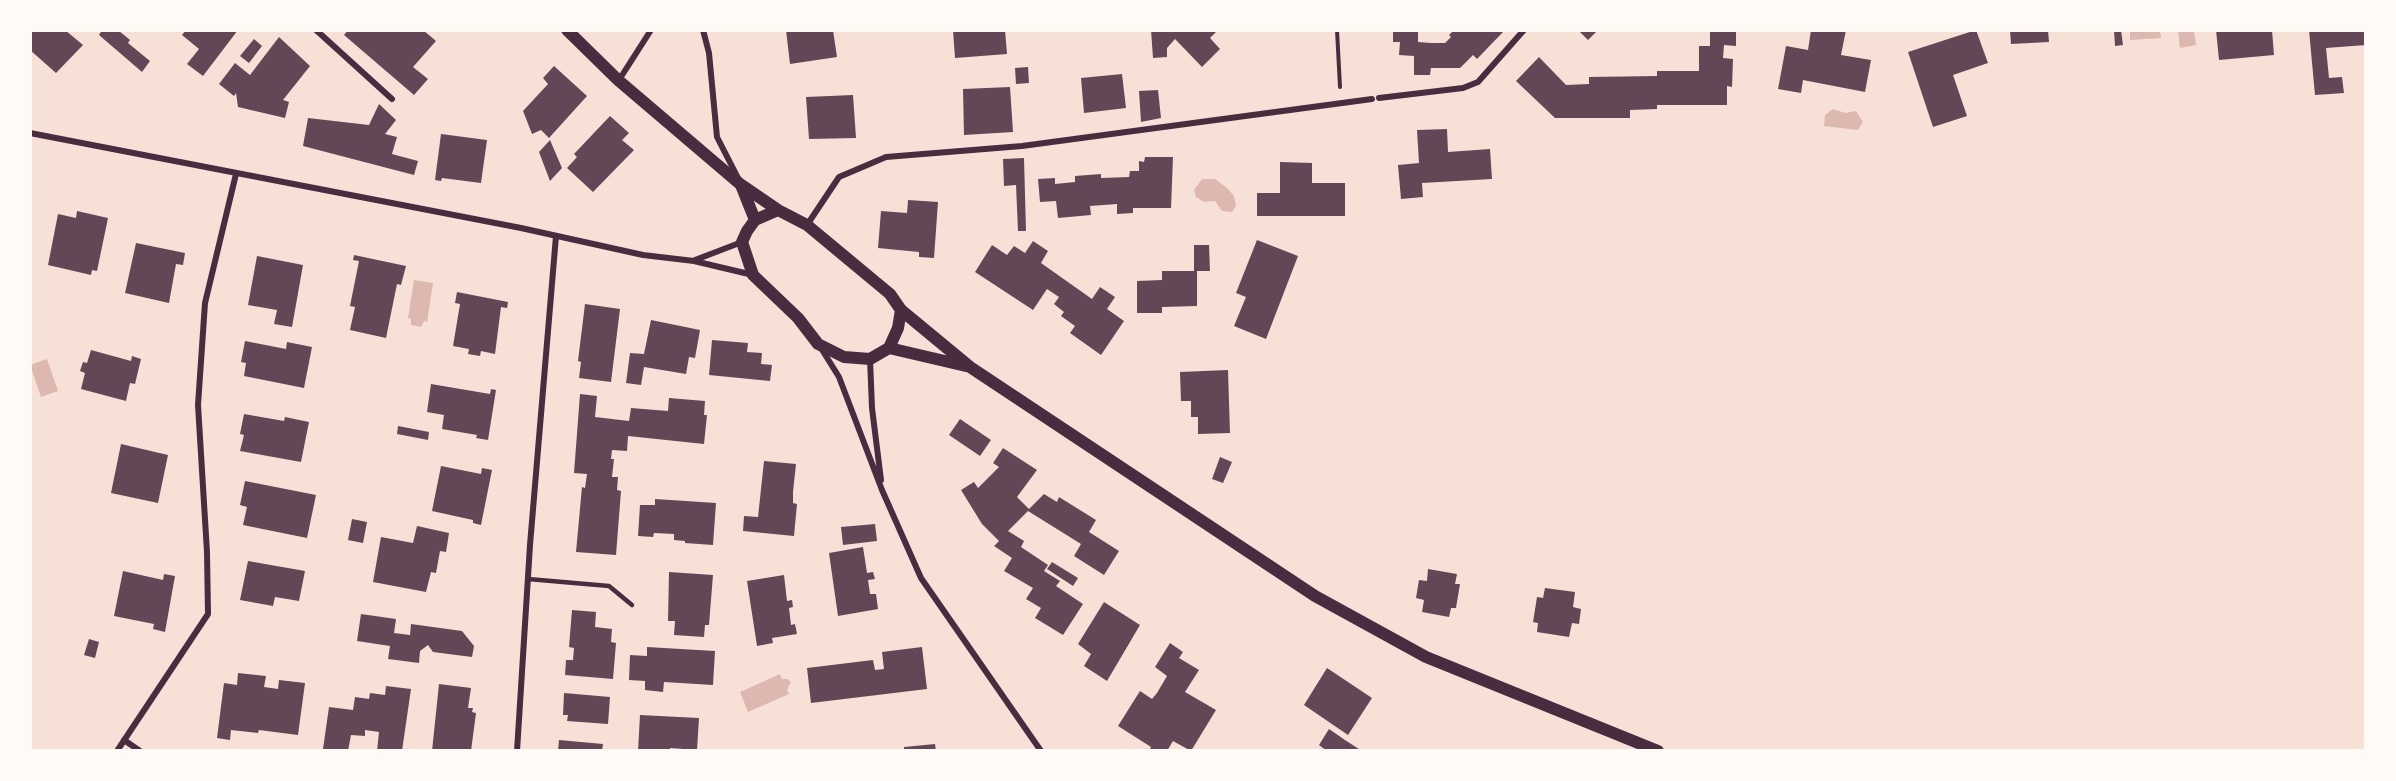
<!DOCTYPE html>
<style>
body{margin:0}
#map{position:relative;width:2396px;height:781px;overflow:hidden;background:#f7e1d7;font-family:Karla,sans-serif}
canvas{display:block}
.frame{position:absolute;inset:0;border:32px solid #fffaf5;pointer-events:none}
</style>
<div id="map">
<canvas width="2396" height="781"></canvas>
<div class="frame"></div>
</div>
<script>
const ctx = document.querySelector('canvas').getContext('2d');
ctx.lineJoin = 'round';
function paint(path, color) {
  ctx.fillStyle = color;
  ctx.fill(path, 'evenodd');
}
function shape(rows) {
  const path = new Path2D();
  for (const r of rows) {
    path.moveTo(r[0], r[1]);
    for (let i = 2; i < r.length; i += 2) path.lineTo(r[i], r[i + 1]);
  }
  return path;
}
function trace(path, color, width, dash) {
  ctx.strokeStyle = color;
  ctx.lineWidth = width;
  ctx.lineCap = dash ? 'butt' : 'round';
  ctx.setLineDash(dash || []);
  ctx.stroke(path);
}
paint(shape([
 [2130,30,2160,30,2161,38,2130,40],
 [2178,30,2194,30,2196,45,2180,48],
 [1833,109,1845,113,1856,111,1863,122,1858,130,1824,126,1825,115],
 [1202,179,1215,179,1227,188,1234,196,1236,206,1232,212,1222,211,1215,201,1204,202,1196,197,1194,190],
 [414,280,433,283,427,322,424,321,421,327,411,325,411,319,408,318],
 [47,359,58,391,41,397,30,365],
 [780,674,782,679,787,679,791,682,787,690,789,694,748,712,740,692]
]), '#dcb8b0');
paint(shape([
 [32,30,65,30,83,45,56,73,30,50,30,32],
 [102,30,118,30,130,40,128,43,150,61,142,72,99,35],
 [186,30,238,30,203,76,187,64,199,49,182,35],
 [348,30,423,30,436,41,413,67,428,79,414,95,344,35],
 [786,30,833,30,837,57,790,64],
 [953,30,1005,30,1007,54,955,58],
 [1151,30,1218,30,1210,38,1220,49,1202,67,1175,39,1167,48,1167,57,1153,58],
 [1393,30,1418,30,1418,42,1431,43,1445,43,1451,37,1449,35,1454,30,1501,30,1503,32,1477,59,1473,55,1460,68,1431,68,1430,75,1414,75,1414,56,1399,55,1400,42,1393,42],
 [1578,30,1598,30,1588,40],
 [1710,30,1736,30,1736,46,1724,45,1723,58,1733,59,1732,87,1727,86,1727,105,1657,105,1657,109,1630,110,1630,118,1555,118,1516,81,1539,57,1566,85,1589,84,1589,77,1657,76,1657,71,1699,71,1699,46,1710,46],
 [1811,30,1846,30,1841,55,1871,60,1865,92,1803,80,1801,93,1778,89,1786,46,1808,50],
 [1976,30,1988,63,1953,75,1967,116,1933,127,1908,52],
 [2010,30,2048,30,2049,42,2011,44],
 [2114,30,2121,30,2123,45,2115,46],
 [2216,30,2272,30,2274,55,2219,60],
 [2309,30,2365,30,2366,45,2326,48,2329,78,2342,77,2344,93,2315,95],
 [279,37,310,66,283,100,289,102,285,118,238,107,236,93,234,96,219,84,235,63,250,75],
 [254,39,262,46,249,63,240,56],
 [554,66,587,96,549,138,541,130,532,134,523,111,548,84,543,78],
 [1028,67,1029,83,1016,84,1015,68],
 [1122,74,1126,108,1084,113,1081,78],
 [1010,87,1013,132,964,135,963,89],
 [1158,90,1161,118,1141,122,1139,91],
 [853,95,856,138,809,139,806,97],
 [379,104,396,120,385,134,397,137,392,154,418,161,414,175,303,146,308,118,369,125],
 [610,116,629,133,622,140,634,150,593,192,567,168,577,157,574,154],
 [1447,129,1448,152,1490,149,1492,179,1422,183,1423,197,1401,199,1398,165,1419,163,1417,130],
 [441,134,487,140,481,183,442,178,441,181,435,180],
 [550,140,562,168,550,181,539,152],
 [1145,157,1173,157,1171,208,1133,208,1133,213,1117,214,1117,204,1090,206,1091,215,1058,218,1056,201,1040,202,1038,179,1055,178,1055,184,1075,182,1075,176,1101,174,1101,178,1129,177,1130,171,1139,171,1139,161,1144,162],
 [1024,158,1026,231,1018,231,1016,185,1004,186,1003,159],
 [1280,162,1312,163,1312,183,1345,183,1345,216,1257,216,1257,193,1280,193],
 [908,200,938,202,934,258,919,257,919,252,878,248,881,211,907,213],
 [77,211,108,218,97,271,92,270,91,275,48,265,58,214,76,218],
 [1257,240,1298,256,1266,339,1234,326,1246,297,1236,293],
 [1033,241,1048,251,1041,263,1092,299,1100,287,1115,297,1107,309,1124,321,1101,355,1070,333,1075,326,1061,316,1064,312,1054,304,1059,297,1047,289,1033,310,975,272,992,245,1007,255,1014,246,1025,253],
 [136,243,185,253,183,265,176,264,169,303,125,293],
 [1194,245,1209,245,1210,271,1197,271,1197,306,1162,307,1162,313,1137,313,1137,281,1162,280,1162,271,1194,271],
 [354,255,406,266,401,285,397,284,386,338,350,330,355,307,350,306,359,261,353,260],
 [257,256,303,265,292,327,274,324,277,310,248,305],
 [457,292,508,302,507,308,501,307,495,354,481,351,480,356,468,354,469,349,453,346,460,304,455,303],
 [585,304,620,309,611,382,579,378,581,362,578,361],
 [651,320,700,330,695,358,689,357,686,374,644,367,641,385,626,383,630,353,644,354],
 [712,340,748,343,747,352,762,353,761,364,772,365,770,381,709,375],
 [245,341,286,349,287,342,312,347,304,388,244,376,246,363,241,362],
 [91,350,131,361,132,356,141,359,135,384,130,383,126,401,81,389,85,373,80,371,83,362,87,363],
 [1228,370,1230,433,1198,434,1198,417,1191,417,1191,401,1181,401,1180,372],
 [431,384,490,394,491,389,496,390,488,440,476,438,477,435,442,429,444,415,427,412],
 [580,394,597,396,595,417,629,421,631,408,668,411,669,398,705,401,704,415,707,415,704,444,628,436,627,451,612,450,611,459,614,459,612,477,618,477,617,490,621,491,616,555,576,552,582,487,585,488,587,474,574,473],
 [244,414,284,421,285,417,309,422,301,462,240,451,244,435,240,434],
 [960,419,991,440,980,456,949,435],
 [398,426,429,432,428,440,397,434],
 [121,444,168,455,158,503,111,493],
 [1003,448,1037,470,1017,497,1029,509,1044,494,1057,502,1059,497,1096,520,1089,532,1119,551,1104,575,1074,556,1081,544,1028,511,1008,531,1024,541,1021,547,1048,565,1044,571,1060,581,1056,586,1083,604,1063,635,1035,618,1041,608,1026,599,1033,588,1004,571,1012,558,994,546,999,541,982,524,961,490,974,482,978,488,999,467,993,463],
 [1220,457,1232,462,1223,483,1212,479],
 [764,461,796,464,793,492,793,503,797,504,794,536,743,531,744,516,758,517],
 [441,466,481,474,482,468,492,470,481,525,473,523,473,520,432,511],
 [245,481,316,495,307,538,243,525,247,507,240,505],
 [655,499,716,503,713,545,685,543,685,541,674,540,674,534,654,533,653,537,638,536,640,505,655,505],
 [352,519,367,522,363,543,348,540],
 [875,524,877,541,843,545,841,527],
 [417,526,449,533,446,552,440,551,436,573,431,572,426,592,373,582,381,537,413,543],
 [863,547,867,573,873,572,875,579,868,580,870,594,876,594,878,609,838,616,829,553],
 [248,561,305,571,299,601,275,597,273,606,240,600],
 [1052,562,1078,578,1073,586,1047,569],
 [1428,569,1457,574,1455,584,1460,584,1456,608,1451,608,1449,617,1422,612,1424,600,1416,598,1419,580,1427,581],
 [123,571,163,580,164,574,175,576,165,632,153,629,154,624,114,616],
 [669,572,713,575,709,625,705,625,704,637,674,635,675,621,668,621],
 [784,575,787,601,792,600,793,607,789,608,791,625,795,624,797,634,772,638,773,643,757,646,747,581],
 [1545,588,1575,592,1573,607,1581,609,1579,624,1572,623,1569,637,1537,632,1538,623,1533,622,1537,597,1543,598],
 [1104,602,1140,625,1107,681,1084,666,1091,654,1078,644],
 [572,610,596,612,595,627,612,629,611,642,616,643,613,679,565,675,566,660,573,660,574,648,569,647],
 [361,614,396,619,394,633,410,635,411,624,462,631,474,646,472,657,433,652,428,645,420,651,419,663,388,659,390,646,357,641],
 [89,639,99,642,95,658,84,655],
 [1170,643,1183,652,1179,658,1199,670,1185,692,1216,710,1191,751,1173,741,1167,751,1149,751,1151,747,1118,726,1140,691,1152,699,1157,693,1167,676,1155,667],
 [647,647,715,651,713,685,664,682,663,692,645,690,645,681,629,680,630,655,647,656],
 [922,647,927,689,811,703,807,668,873,660,875,670,884,669,882,652],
 [1327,668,1372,698,1348,735,1304,705],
 [238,673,266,676,264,687,278,689,279,680,305,683,298,735,259,730,258,733,231,730,230,740,217,738,224,683,237,685],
 [439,684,471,688,468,708,473,708,472,712,476,713,471,751,432,751],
 [386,686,411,689,402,751,377,751,379,732,365,730,365,736,351,735,348,751,323,749,329,707,353,710,355,697,369,699,370,693,385,695],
 [564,693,610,697,608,724,567,721,568,715,563,715],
 [640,715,699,718,697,750,670,748,670,751,638,751],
 [1329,729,1345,740,1362,751,1327,751,1319,745],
 [559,740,603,744,602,751,558,751],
 [935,744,936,751,904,751,904,747]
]), '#644757');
trace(shape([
 [1337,30,1340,87]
]), '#4a2c40', 4);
trace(shape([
 [528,579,609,586,632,605]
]), '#4a2c40', 4.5);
trace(shape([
 [316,30,392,99],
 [703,30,709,53,717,137,738,178],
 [619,80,651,30],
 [1379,98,1463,88,1478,82,1524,30],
 [30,133,521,228,643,255,694,261,753,275],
 [807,225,839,177,886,157,1022,146,1372,99],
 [695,260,742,242],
 [821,348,839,377,882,490,921,578,1041,751],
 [870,359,872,408,881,480],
 [124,740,140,751],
 [117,751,208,614,207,552,198,405,205,303,236,174],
 [517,751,530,545,556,236]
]), '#4a2c40', 6);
trace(shape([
 [567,30,618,80,740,184,778,210,807,225,890,294,901,310,898,328,889,348,870,359,844,357,818,344,798,318,753,275,742,242,747,231,755,220,778,210],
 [741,185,755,220],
 [901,310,970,367,1315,596,1426,657,1658,751],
 [889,348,966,366]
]), '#4a2c40', 12);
</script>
